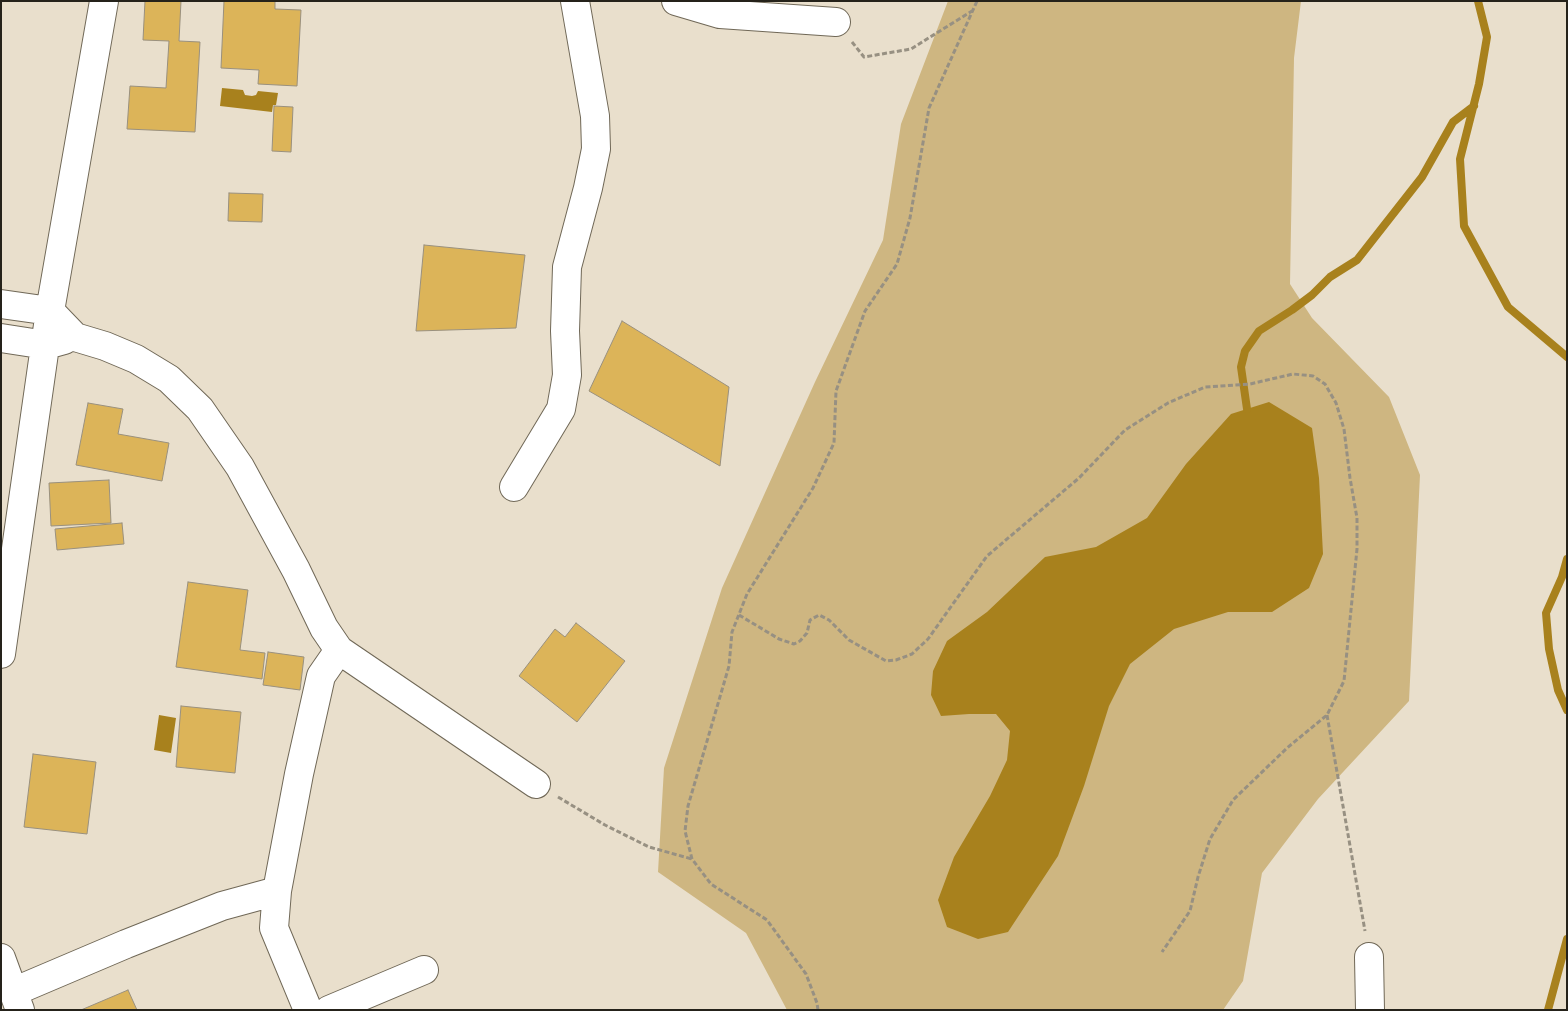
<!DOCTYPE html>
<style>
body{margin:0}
#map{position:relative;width:1568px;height:1011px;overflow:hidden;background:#e9dfcc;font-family:"Golos Text",sans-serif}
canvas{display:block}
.frame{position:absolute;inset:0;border:2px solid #25221a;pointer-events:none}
</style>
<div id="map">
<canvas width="1568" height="1011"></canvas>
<div class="frame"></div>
</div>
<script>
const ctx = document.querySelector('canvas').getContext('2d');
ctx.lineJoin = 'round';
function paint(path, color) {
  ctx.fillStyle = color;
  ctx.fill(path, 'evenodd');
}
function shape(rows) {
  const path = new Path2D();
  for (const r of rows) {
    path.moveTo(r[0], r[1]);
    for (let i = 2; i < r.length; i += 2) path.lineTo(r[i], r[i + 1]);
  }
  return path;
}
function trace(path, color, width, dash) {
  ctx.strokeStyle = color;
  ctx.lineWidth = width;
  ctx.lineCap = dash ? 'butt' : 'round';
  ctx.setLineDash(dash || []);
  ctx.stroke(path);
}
paint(shape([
 [948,1,1301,1,1294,58,1290,284,1312,318,1389,397,1420,475,1409,701,1318,799,1262,873,1243,981,1223,1010,787,1010,746,933,658,872,664,768,722,588,815,382,883,240,901,124]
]), '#ceb681');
paint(shape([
 [222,88,243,90,245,95,252,96,256,95,258,91,278,93,276,105,273,105,272,112,220,106],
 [1269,402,1312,428,1319,478,1323,554,1309,588,1272,612,1228,612,1174,629,1130,664,1109,706,1084,786,1058,856,1008,932,978,939,947,927,938,900,954,857,990,796,1007,760,1010,731,996,714,969,714,941,716,931,695,933,671,947,641,987,612,1045,557,1096,547,1147,518,1186,464,1231,414],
 [159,715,176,718,171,753,154,750]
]), '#a8811d');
trace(shape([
 [1478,1,1487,37,1479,84,1460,159,1464,226,1508,307,1567,357],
 [1247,409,1241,367,1245,351,1259,331,1292,310,1312,295,1330,277,1357,260,1422,177,1453,122,1474,106],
 [1567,559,1562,577,1546,613,1549,649,1558,690,1567,710],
 [1548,1010,1567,939]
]), '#a8811d', 8);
const building = shape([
 [145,1,181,1,179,41,200,42,195,132,127,129,130,86,166,88,169,41,143,40,145,1],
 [224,1,275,1,275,9,301,10,297,86,258,84,259,70,221,68,224,1],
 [274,106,293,107,291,152,272,151,274,106],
 [229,193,263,194,262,222,228,221,229,193],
 [424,245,525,255,516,328,416,331,424,245],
 [622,321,729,387,720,466,589,391,622,321],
 [88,403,123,409,118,434,169,443,162,481,76,465,88,403],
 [109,480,111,523,51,526,49,483,109,480],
 [122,523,124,544,57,550,55,529,122,523],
 [188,582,248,590,240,650,265,653,262,679,176,667,188,582],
 [576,623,625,661,577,722,519,676,555,629,565,637,576,623],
 [268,652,304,657,300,690,263,685,268,652],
 [181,706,241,712,235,773,176,767,181,706],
 [33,754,96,762,87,834,24,827,33,754],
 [128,990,137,1010,81,1010,128,990]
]);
paint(building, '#dcb459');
trace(building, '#99907e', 1);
const minor = shape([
 [676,1,720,14,836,22],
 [1,304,50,311,75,337,105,346,136,359,169,379,200,409,240,467,296,570,324,628,339,650,536,784],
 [1,338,46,345,64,340],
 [514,487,561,409,567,375,565,331,567,267,588,188,596,149,595,116,575,1],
 [1,654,50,311,104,1],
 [1369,957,1370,1010],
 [1,958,20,1010],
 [13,992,126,944,222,906,277,891],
 [308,1010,274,928,277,891,299,774,321,676,339,650],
 [329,1010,424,970]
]);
trace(minor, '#706857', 30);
trace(shape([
 [852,42,864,57,911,49,972,11],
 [739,615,779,639,794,644,800,641,807,633,810,620,819,615,829,620,849,640,886,661,896,660,912,654,928,639,987,556,1079,478,1125,430,1168,403,1205,387,1250,384,1293,374,1313,376,1325,384,1336,403,1344,429,1350,478,1357,518,1357,549,1344,681,1327,715,1287,748,1233,800,1210,839,1198,877,1190,911,1162,952],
 [1327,715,1365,931],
 [558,797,605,825,649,847,692,859],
 [818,1010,817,1003,806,974,767,920,711,884,692,859,685,831,688,806,729,666,732,632,747,594,813,488,834,443,836,391,865,311,897,264,910,218,929,108,977,1]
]), '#979082', 3, [5, 2.5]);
trace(minor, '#fff', 28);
</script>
